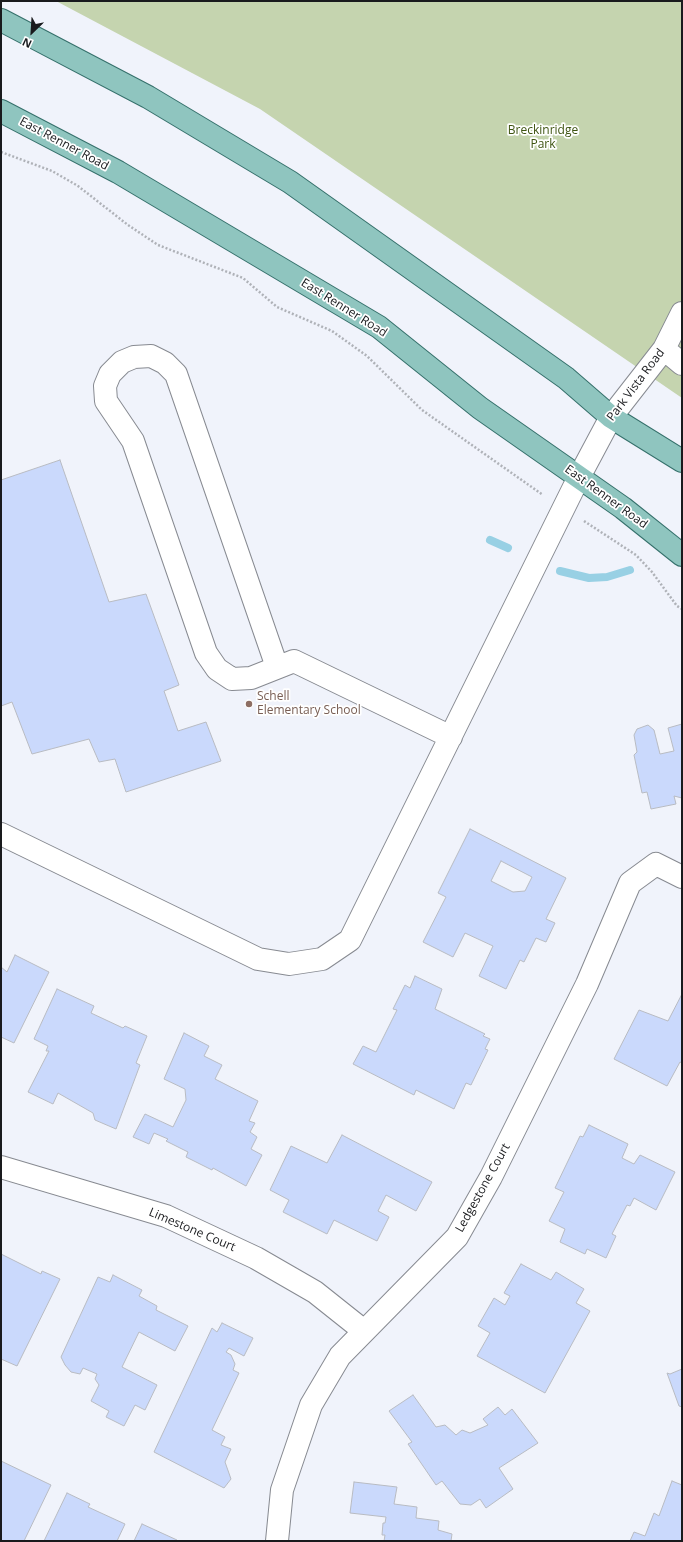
<!DOCTYPE html>
<style>
body{margin:0}
#map{position:relative;width:683px;height:1542px;overflow:hidden;background:#f0f3fb;font-family:"Open Sans",sans-serif}
canvas{display:block}
.frame{position:absolute;inset:0;border:2px solid #191a1d;pointer-events:none}
.north{position:absolute;left:12px;top:12px;width:40px;height:40px;-webkit-text-stroke:3px #fff;paint-order:stroke;rotate:205deg;font-size:11px;font-weight:700;line-height:16px;text-align:center;color:#191a1d}
.north::after{content:'';display:block;margin:auto;width:14px;height:18px;background:#191a1d;clip-path:polygon(50% 0,100% 100%,50% 72%,0 100%)}
</style>
<div id="map">
<canvas width="683" height="1542"></canvas>
<div class="frame"></div>
<div class="north">N</div>
</div>
<script>
const ctx = document.querySelector('canvas').getContext('2d');
ctx.lineJoin = 'round';
function paint(path, color) {
  ctx.fillStyle = color;
  ctx.fill(path, 'evenodd');
}
function shape(rows) {
  const path = new Path2D();
  for (const r of rows) {
    path.moveTo(r[0], r[1]);
    for (let i = 2; i < r.length; i += 2) path.lineTo(r[i], r[i + 1]);
  }
  return path;
}
function trace(path, color, width, dash) {
  ctx.strokeStyle = color;
  ctx.lineWidth = width;
  ctx.lineCap = dash ? 'butt' : 'round';
  ctx.setLineDash(dash || []);
  ctx.stroke(path);
}
function drawText(font, color, halo, rows, align = 'center') {
  ctx.font = font + ' "Open Sans",sans-serif';
  ctx.lineWidth = 3.5;
  ctx.setLineDash([]);
  ctx.textBaseline = 'middle';
  ctx.strokeStyle = halo;
  ctx.fillStyle = color;
  for (const [text, x, y, turn = 0] of rows) {
    ctx.save();
    ctx.translate(x, y);
    ctx.rotate((+turn || 0) * Math.PI / 180);
    ctx.textAlign = isNaN(turn) ? turn : align;
    if (halo) ctx.strokeText(text, 0, 0);
    ctx.fillText(text, 0, 0);
    ctx.restore();
  }
}
paint(shape([
 [56,1,682,1,682,398,260,109]
]), '#c5d4af');
trace(shape([
 [490,540,508,548],
 [560,571,589,578,607,577,630,570]
]), '#98d0e4', 8);
const building = shape([
 [60,460,109,602,146,594,179,685,164,691,178,731,206,722,221,761,126,792,115,759,99,762,89,739,32,754,12,702,1,706,1,480,60,460],
 [682,724,682,798,674,796,676,804,651,809,647,792,642,793,634,755,637,752,634,735,637,729,648,725,654,730,660,754,674,751,668,728,682,724],
 [470,829,566,878,546,919,555,923,546,942,536,938,524,962,520,960,506,989,479,976,493,946,465,933,453,957,423,942,446,897,438,893,470,829],
 [501,861,532,877,525,891,513,892,491,881,501,861],
 [15,955,49,972,14,1043,1,1037,1,967,7,972,15,955],
 [415,976,442,989,435,1009,485,1034,483,1036,490,1039,485,1049,488,1050,471,1085,466,1083,454,1109,416,1090,414,1095,353,1064,363,1046,376,1052,397,1010,393,1009,405,985,410,988,415,976],
 [57,989,94,1006,91,1013,123,1028,125,1026,147,1036,136,1063,140,1065,116,1129,95,1120,93,1113,58,1093,53,1104,28,1092,49,1051,46,1051,48,1046,34,1039,57,989],
 [682,994,682,1063,680,1062,667,1086,614,1059,639,1010,668,1021,682,994],
 [184,1033,209,1046,204,1056,222,1065,215,1079,258,1101,249,1121,255,1123,250,1132,257,1137,251,1149,262,1155,246,1186,213,1168,212,1170,186,1157,188,1152,166,1141,168,1139,154,1133,149,1144,133,1137,145,1114,173,1127,186,1100,185,1089,164,1079,184,1033],
 [589,1125,628,1144,622,1158,634,1164,640,1155,675,1172,656,1210,634,1198,630,1206,627,1205,612,1234,616,1236,606,1258,587,1249,585,1254,560,1242,565,1229,549,1221,564,1192,555,1188,580,1136,583,1137,589,1125],
 [342,1135,432,1182,416,1211,386,1195,378,1211,389,1217,377,1241,334,1220,327,1234,283,1212,289,1200,270,1190,291,1146,327,1163,342,1135],
 [1,1254,41,1274,42,1271,60,1279,17,1366,1,1359,1,1254],
 [521,1264,551,1280,556,1272,584,1289,576,1303,590,1311,545,1393,477,1356,490,1333,478,1326,494,1298,505,1305,510,1296,504,1293,521,1264],
 [113,1275,142,1290,139,1296,157,1306,156,1310,188,1326,175,1351,139,1332,122,1367,157,1385,145,1410,135,1405,124,1426,106,1417,109,1411,91,1401,99,1385,95,1379,97,1374,83,1368,80,1374,71,1372,65,1365,61,1357,98,1277,110,1282,113,1275],
 [222,1323,253,1338,244,1356,229,1348,226,1352,231,1355,235,1364,233,1370,239,1373,212,1430,225,1437,221,1445,231,1449,225,1462,231,1479,224,1488,154,1452,212,1328,217,1332,222,1323],
 [682,1369,682,1407,679,1406,667,1373,670,1374,682,1369],
 [413,1395,436,1427,445,1425,456,1435,462,1430,470,1433,488,1425,483,1419,498,1407,505,1415,512,1409,538,1443,499,1468,513,1489,486,1508,480,1499,471,1505,460,1504,442,1481,436,1485,408,1444,412,1442,389,1411,413,1395],
 [1,1461,51,1485,24,1541,1,1541,1,1461],
 [672,1481,682,1485,682,1541,630,1541,634,1532,645,1536,654,1513,659,1516,672,1481],
 [354,1482,397,1487,394,1504,417,1507,416,1518,439,1521,438,1530,452,1534,451,1541,384,1541,385,1535,382,1535,383,1523,385,1523,386,1517,350,1513,354,1482],
 [67,1493,90,1504,88,1507,125,1524,117,1541,44,1541,67,1493],
 [142,1524,177,1540,177,1541,134,1541,142,1524]
]);
paint(building, '#cad9fc');
trace(building, '#b8bbc2', 1);
const minor = shape([
 [664,349,682,364],
 [277,667,176,374,165,363,151,356,134,357,122,362,110,374,105,386,106,401,133,441,206,653,217,669,232,679,251,678,294,661,451,737],
 [1,834,258,959,289,964,322,959,350,940,579,477,611,417,664,349,682,313],
 [1,1167,166,1216,256,1258,315,1292,364,1331],
 [277,1541,282,1490,311,1405,340,1356,457,1237,491,1177,587,984,630,883,656,864,682,877]
]);
const major = shape([
 [1,20,148,97,290,182,566,378,611,417,682,461],
 [1,111,118,172,379,327,480,408,623,508,682,555]
]);
trace(minor, '#878a91', 24);
trace(major, '#35706b', 24);
trace(shape([
 [1,152,52,171,78,186,128,225,158,245,243,278,277,307,332,331,367,356,422,410,543,495],
 [584,521,636,555,652,572,677,606,682,609]
]), '#afb2b8', 2.5, [2, 2]);
trace(minor, '#fff', 22);
trace(major, '#8fc5bf', 22);
for (const [x, y, r, color] of [
 [249,704,4,"#8d6e63"]
]) {
  const dot = new Path2D();
  dot.arc(x, y, r, 0, 2 * Math.PI);
  ctx.fillStyle = color;
  ctx.fill(dot);
  trace(dot, '#fff', 1.5);
}
drawText('12px', '#3e5411', '#fff', [
 ["Breckinridge",543,131],
 ["Park",543,145]
]);
drawText('12px', '#191a1d', '#fff', [
 ["East Renner Road",64,144,28],
 ["East Renner Road",344,308,32],
 ["Park Vista Road",636,385,-53],
 ["East Renner Road",606,497,36],
 ["Ledgestone Court",483,1188,-61],
 ["Limestone Court",192,1230,23]
]);
drawText('12px', '#785e54', '#fff', [
 ["Schell",257,697],
 ["Elementary School",257,711]
], 'left');
</script>
